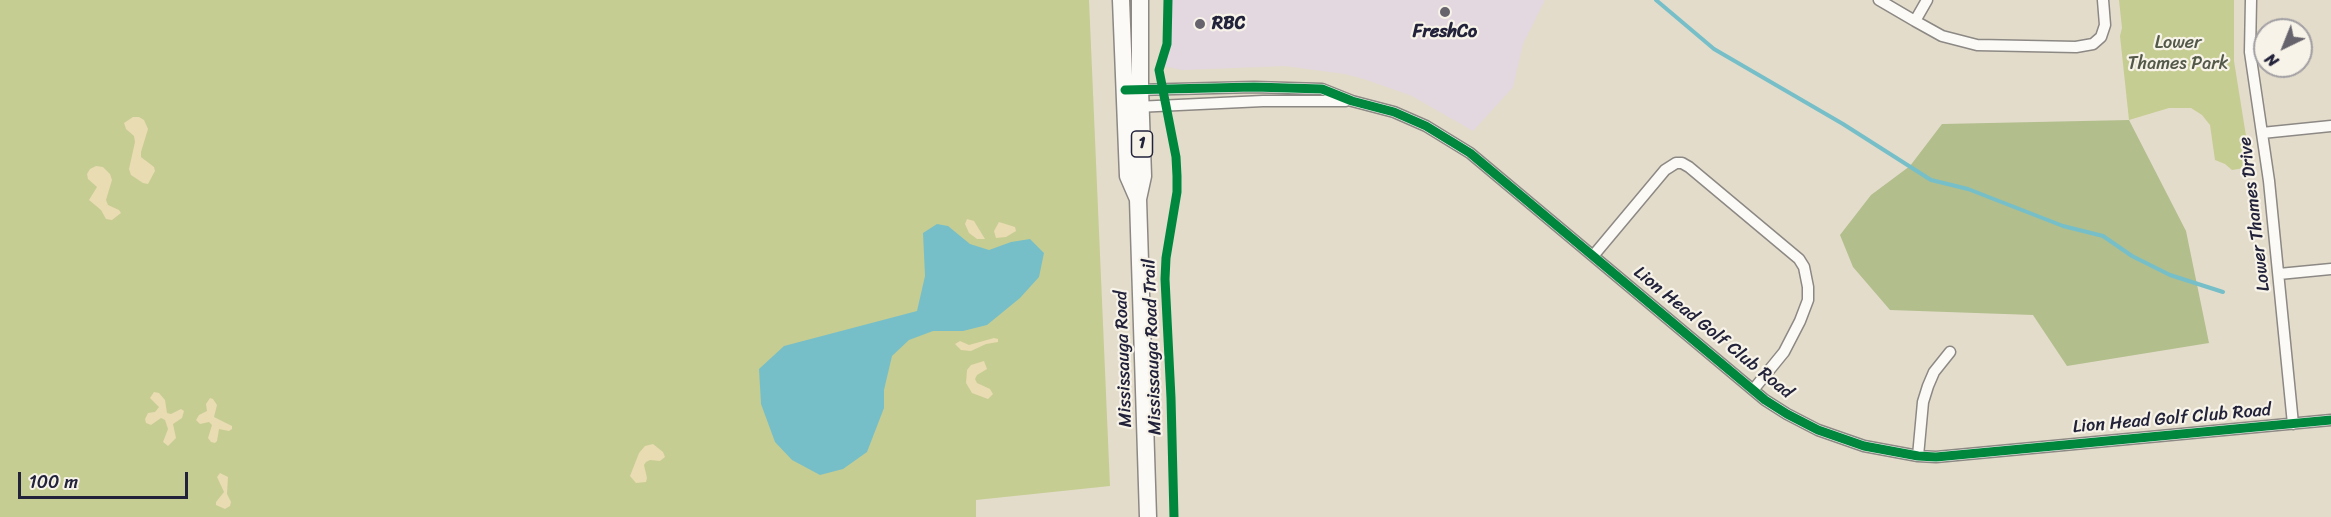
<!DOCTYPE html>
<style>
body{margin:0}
#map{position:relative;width:2331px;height:517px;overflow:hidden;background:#e3dccb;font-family:Sriracha,sans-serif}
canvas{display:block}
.north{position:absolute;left:2253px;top:18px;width:60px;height:60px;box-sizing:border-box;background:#f7f3e8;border:2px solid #a29fa3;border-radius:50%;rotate:223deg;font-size:16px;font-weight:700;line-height:24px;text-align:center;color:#22223b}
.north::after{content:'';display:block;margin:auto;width:21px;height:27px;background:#66636d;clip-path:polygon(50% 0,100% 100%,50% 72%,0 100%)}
.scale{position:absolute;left:18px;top:472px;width:170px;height:27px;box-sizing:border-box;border:3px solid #22223b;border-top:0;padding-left:8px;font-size:18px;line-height:21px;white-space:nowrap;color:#22223b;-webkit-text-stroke:4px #f7f3e8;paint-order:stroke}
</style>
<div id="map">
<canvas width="2331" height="517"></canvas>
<div class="north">N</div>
<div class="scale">100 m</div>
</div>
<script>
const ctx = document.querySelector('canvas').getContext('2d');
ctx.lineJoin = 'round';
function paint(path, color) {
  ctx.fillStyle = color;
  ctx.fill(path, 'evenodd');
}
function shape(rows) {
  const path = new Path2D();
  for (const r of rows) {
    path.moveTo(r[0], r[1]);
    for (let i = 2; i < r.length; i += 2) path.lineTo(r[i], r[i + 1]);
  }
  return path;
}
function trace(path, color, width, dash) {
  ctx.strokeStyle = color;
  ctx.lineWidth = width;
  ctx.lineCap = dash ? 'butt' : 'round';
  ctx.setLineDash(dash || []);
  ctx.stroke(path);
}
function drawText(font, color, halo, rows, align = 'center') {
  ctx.font = font + ' Sriracha,sans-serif';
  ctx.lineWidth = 4.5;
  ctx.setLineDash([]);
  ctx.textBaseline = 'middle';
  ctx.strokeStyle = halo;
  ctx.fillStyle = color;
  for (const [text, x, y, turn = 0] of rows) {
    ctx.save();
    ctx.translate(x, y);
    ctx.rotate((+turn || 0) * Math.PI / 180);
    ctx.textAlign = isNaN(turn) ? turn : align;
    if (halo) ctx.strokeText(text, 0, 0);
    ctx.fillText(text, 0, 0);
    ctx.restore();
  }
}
paint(shape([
 [1169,0,1545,0,1523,44,1513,87,1473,131,1412,96,1364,79,1345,74,1285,66,1182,70,1164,66,1169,45]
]), '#e3d7e0');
paint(shape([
 [0,0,1089,0,1110,486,976,500,976,517,0,517],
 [2119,0,2234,0,2234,61,2251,167,2232,170,2225,164,2215,160,2210,125,2202,115,2191,108,2169,108,2129,120,2120,36,2122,28]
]), '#c6cd92');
paint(shape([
 [2129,120,2186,231,2209,343,2067,366,2033,315,1890,310,1853,267,1840,235,1871,195,1910,166,1942,124]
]), '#b2be8c');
paint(shape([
 [133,117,139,117,144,120,148,129,141,152,141,157,154,167,155,171,148,184,143,183,131,175,129,169,135,142,134,136,126,129,124,123],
 [96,166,103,167,110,174,112,180,106,200,108,205,119,210,121,213,112,220,106,219,101,210,89,200,97,187,88,179,87,174,90,169],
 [967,219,974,221,985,239,977,239,969,233,965,224],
 [999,222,1015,227,1016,231,1006,237,996,238,994,231],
 [994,338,998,339,998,342,986,344,971,351,961,350,955,344,960,341,969,345],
 [984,361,987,369,977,375,975,379,977,383,990,389,993,394,988,399,972,393,966,383,967,370,971,365],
 [154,392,159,393,165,400,167,413,171,414,181,409,184,411,182,418,173,424,176,438,168,446,163,442,168,429,165,420,161,418,151,425,146,423,145,419,148,413,155,412,159,407,150,398],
 [210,398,213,399,217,405,214,417,232,426,232,429,229,431,219,429,217,441,215,443,211,442,208,438,212,425,209,422,200,424,196,420,199,415,207,411,206,404],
 [653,444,663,452,665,457,660,461,650,460,646,462,644,465,647,478,646,482,636,483,630,476,639,453,645,446],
 [220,473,228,477,227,494,231,502,230,506,225,509,216,505,216,502,224,492,217,477]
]), '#e9dbb2');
paint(shape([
 [937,224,948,226,970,244,989,250,1011,242,1030,239,1044,253,1039,277,1020,298,987,325,963,331,933,331,909,340,892,356,884,390,884,408,867,452,843,469,820,475,792,460,775,442,761,404,759,369,784,346,917,311,925,276,923,233]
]), '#77bfc8');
trace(shape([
 [1656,0,1714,49,1843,124,1931,180,1968,189,2063,226,2103,236,2132,256,2170,275,2223,292]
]), '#77bfc8', 4);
const street = shape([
 [1879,0,1915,21,1927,0],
 [2251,0,2250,52,2269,181,2293,424],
 [1915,21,1942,36,1977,45,2076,47,2093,44,2101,37,2105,25,2103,0],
 [1135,90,1254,87,1322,89,1352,101,1394,112,1426,126,1470,153,1765,400,1787,414,1818,430,1864,446,1918,456,1936,457,2331,420],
 [1136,107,1263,101,1346,101],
 [2262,133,2331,126],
 [1593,256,1665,170,1676,163,1682,163,1689,167,1799,259,1804,267,1808,287,1808,300,1800,321,1784,352,1753,390],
 [2279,274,2331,269],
 [1918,456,1923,402,1928,386,1934,372,1950,352]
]);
const primary = shape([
 [1121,0,1128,176,1138,199],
 [1140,0,1140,89,1143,176,1138,199,1148,517]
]);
trace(street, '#8c8884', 13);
trace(primary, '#8c8884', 19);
trace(street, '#fbfaf7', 10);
trace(primary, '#fbfaf7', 16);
trace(shape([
 [1168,0,1167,44,1159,70,1176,157,1177,176,1177,192,1166,258,1165,279,1171,398,1174,517],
 [1125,90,1254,87,1322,89,1352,101,1394,112,1426,126,1470,153,1765,400,1787,414,1818,430,1864,446,1918,456,1936,457,2331,420]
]), '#00873e', 9);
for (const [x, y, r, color] of [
 [1445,12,6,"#66636d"],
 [1200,24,6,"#66636d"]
]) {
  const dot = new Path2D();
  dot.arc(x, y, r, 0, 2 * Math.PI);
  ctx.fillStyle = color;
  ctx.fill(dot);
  trace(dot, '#f7f3e8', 2);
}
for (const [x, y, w] of [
 [1142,144,21]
]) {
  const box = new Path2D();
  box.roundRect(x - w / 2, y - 13, w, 26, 4.5);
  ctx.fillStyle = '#f7f3e8';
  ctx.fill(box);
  trace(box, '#22223b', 1.5);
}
drawText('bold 16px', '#22223b', null, [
 ["1",1142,144]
]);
drawText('bold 18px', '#22223b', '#f7f3e8', [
 ["RBC",1212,24],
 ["FreshCo",1445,32,"center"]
], 'left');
drawText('18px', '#535949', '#f7f3e8', [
 ["Lower",2178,43],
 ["Thames Park",2178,64]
]);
drawText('18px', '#22223b', '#f7f3e8', [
 ["Lower Thames Drive",2255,214,-97],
 ["Lion Head Golf Club Road",1713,333,39],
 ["Mississauga Road Trail",1153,347,-92],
 ["Mississauga Road",1124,359,-92],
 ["Lion Head Golf Club Road",2172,419,-5]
]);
</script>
